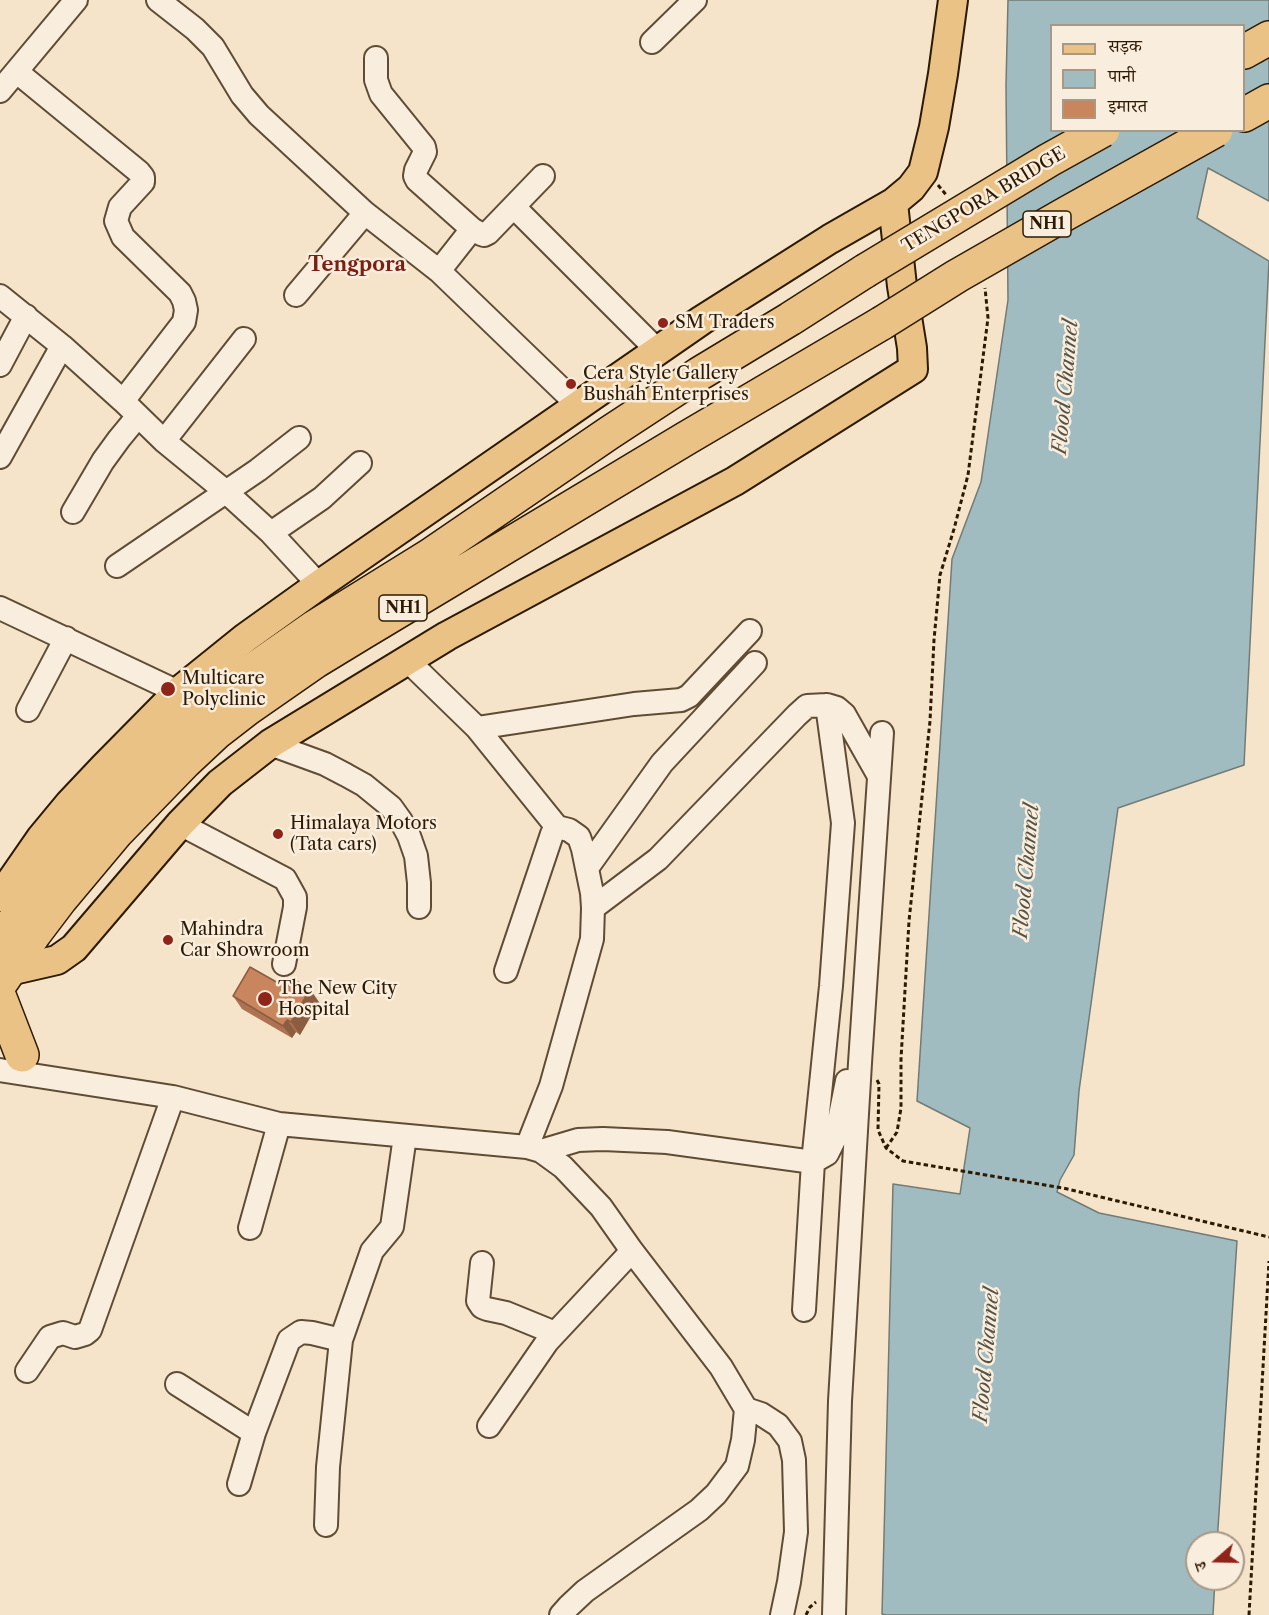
<!DOCTYPE html>
<meta charset="utf-8">
<style>
body{margin:0}
#map{position:relative;width:1269px;height:1615px;overflow:hidden;background:#f6e4ca;font-family:"Libre Caslon Text","Noto Serif Devanagari",serif}
canvas{display:block}
.legend{position:absolute;left:1050px;top:24px;width:195px;height:108px;box-sizing:border-box;background:#f9eddd;border:2px solid #a79986;margin:0;padding:8px 10px;list-style:none;font-size:18px;color:#2c1a03}
.legend li{display:flex;align-items:center;gap:12px;height:30px}
.legend b{width:30px;border:2px solid #a79986}
.north{position:absolute;left:1185px;top:1531px;width:60px;height:60px;box-sizing:border-box;background:#f9eddd;border:2px solid #a79986;border-radius:50%;rotate:250deg;font-size:16px;font-weight:700;line-height:24px;text-align:center;color:#2c1a03}
.north::after{content:'';display:block;margin:auto;width:21px;height:27px;background:#8f2418;clip-path:polygon(50% 0,100% 100%,50% 72%,0 100%)}
</style>
<div id="map">
<canvas width="1269" height="1615"></canvas>
<ul class="legend">
<li><b style="height:8px;background:#ebc285"></b>सड़क</li>
<li><b style="height:16px;background:#a1bcc1"></b>पानी</li>
<li><b style="height:16px;background:#c9855e"></b>इमारत</li>
</ul>
<div class="north">उ</div>
</div>
<script>
const ctx = document.querySelector('canvas').getContext('2d');
ctx.lineJoin = 'round';
function paint(path, color) {
  ctx.fillStyle = color;
  ctx.fill(path, 'evenodd');
}
function shape(rows) {
  const path = new Path2D();
  for (const r of rows) {
    path.moveTo(r[0], r[1]);
    for (let i = 2; i < r.length; i += 2) path.lineTo(r[i], r[i + 1]);
  }
  return path;
}
function trace(path, color, width, dash) {
  ctx.strokeStyle = color;
  ctx.lineWidth = width;
  ctx.lineCap = dash ? 'butt' : 'round';
  ctx.setLineDash(dash || []);
  ctx.stroke(path);
}
function drawText(font, color, halo, rows, align = 'center') {
  ctx.font = font + ' "Libre Caslon Text",serif';
  ctx.lineWidth = 5;
  ctx.setLineDash([]);
  ctx.textBaseline = 'middle';
  ctx.strokeStyle = halo;
  ctx.fillStyle = color;
  for (const [text, x, y, turn = 0] of rows) {
    ctx.save();
    ctx.translate(x, y);
    ctx.rotate((+turn || 0) * Math.PI / 180);
    ctx.textAlign = isNaN(turn) ? turn : align;
    if (halo) ctx.strokeText(text, 0, 0);
    ctx.fillText(text, 0, 0);
    ctx.restore();
  }
}
const water = shape([
 [1008,0,1269,0,1269,201,1208,168,1197,218,1269,261,1244,765,1118,808,1079,1091,1074,1155,1060,1180,1057,1192,1099,1213,1237,1241,1217,1543,1197,1543,1197,1579,1215,1579,1213,1615,886,1615,882,1614,893,1184,960,1194,970,1128,917,1101,952,559,981,482,1008,300,1006,85,1008,0],
 [1052,26,1244,26,1244,130,1052,130,1052,26]
]);
paint(water, '#a1bcc1');
trace(water, '#727b75', 1.5);
const minor = shape([
 [158,0,195,29,213,47,242,95,259,115,365,213,439,271,579,406],
 [652,42,695,0],
 [376,58,376,80,381,94,424,147,425,152,416,170,415,176,417,180,472,229],
 [17,72,139,172,143,177,143,182,120,207,116,221,123,237,180,293,184,301,186,310,184,322,123,401],
 [0,91,76,0],
 [514,207,658,351],
 [439,271,472,229,481,234,484,235,488,233,543,176],
 [296,295,365,213],
 [0,296,62,346,123,401,164,441,225,491,271,533,319,585],
 [0,365,26,316],
 [164,441,244,339],
 [0,457,62,346],
 [73,512,103,461,119,439,138,416],
 [271,533,322,498,360,463],
 [117,566,258,470,299,438],
 [0,608,178,692],
 [407,660,477,728,557,827],
 [28,710,66,638],
 [477,728,634,704,681,700,689,696,750,631],
 [270,744,325,764,346,775,364,785,391,807,401,821,409,836,416,856,419,883,419,907],
 [180,824,285,879,295,897,295,907,284,964],
 [587,868,662,763,755,663],
 [593,908,658,859,797,715,807,706,827,705,837,708,844,714,879,776],
 [506,971,552,834,557,827,569,830,579,837,583,849,592,893,593,908,592,939,551,1086,527,1147],
 [0,1070,173,1097,279,1124,527,1147,541,1151,563,1167,601,1207,632,1251,721,1367,746,1409,743,1440,737,1466,716,1494,699,1510,585,1591,569,1606,561,1615],
 [541,1151,578,1140,603,1139,667,1142,813,1162,827,1154,836,1136,847,1081],
 [250,1228,279,1124],
 [482,1263,478,1301,482,1307,487,1309,506,1313,555,1333],
 [804,1310,813,1162,831,986,843,823,827,705],
 [27,1371,50,1337,63,1333,75,1337,85,1334,90,1330,173,1097],
 [177,1384,254,1433],
 [746,1409,761,1414,778,1425,790,1441,794,1460,796,1532,789,1582,782,1615],
 [489,1426,547,1342,632,1251],
 [239,1484,254,1433,289,1340,301,1332,312,1333,341,1340],
 [326,1525,328,1467,341,1340,372,1251,392,1227,405,1136],
 [834,1615,840,1401,860,1063,882,733]
]);
const major = shape([
 [0,897,41,838,70,803,104,767,178,692,245,638,319,585,702,320,830,239,893,203,911,188,923,172,934,127,943,74,953,0],
 [9,971,57,960,74,948,180,824,220,783,270,744,447,636,735,481,913,369,912,348,902,286,893,203]
]);
const highway = shape([
 [1244,52,1269,38],
 [1244,115,1269,101],
 [0,940,72,843,104,806,132,775,170,737,224,690,313,628,429,556,609,433,699,374,790,319,865,271],
 [0,984,35,933,60,900,117,832,185,762,216,733,247,709,316,661,362,633,685,439,882,323],
 [0,998,22,1055]
]);
trace(minor, '#5e4c35', 26);
trace(major, '#2c1a03', 32);
trace(highway, '#2c1a03', 36);
trace(shape([
 [938,185,947,196],
 [877,1080,879,1084,878,1130,886,1148,903,1161,1063,1188,1269,1237],
 [886,1148,897,1132,901,1108,901,1059,909,921,930,721,934,640,940,575,954,529,968,475,988,318,985,288],
 [806,1615,810,1607,816,1602],
 [1249,1615,1269,1261]
]), '#2c1a03', 3, [4.5, 3]);
trace(minor, '#f9eddd', 22);
trace(major, '#ebc285', 28);
trace(highway, '#ebc285', 33);
const highwayBridge = shape([
 [865,271,1049,160,1103,130],
 [882,323,957,276,1067,213,1216,130]
]);
trace(highwayBridge, '#2c1a03', 36, []);
trace(highwayBridge, '#ebc285', 33);
paint(shape([
 [233,996,319,1002,300,1035,296,1032,292,1038,242,1009]
]), '#ad7251');
paint(shape([
 [310,989,319,1002,300,1035,291,1022],
 [287,1020,296,1032,292,1038,283,1026]
]), '#8d5d42');
const building = shape([
 [250,967,287,988,292,978,310,989,291,1022,287,1020,283,1026,233,996,250,967]
]);
paint(building, '#c9855e');
trace(building, '#8d5d42', 1.5);
for (const [x, y, r, color] of [
 [663,323,6,"#8f2418"],
 [571,384,6,"#8f2418"],
 [168,689,8,"#8f2418"],
 [278,834,6,"#8f2418"],
 [168,940,6,"#8f2418"],
 [265,999,8,"#8f2418"]
]) {
  const dot = new Path2D();
  dot.arc(x, y, r, 0, 2 * Math.PI);
  ctx.fillStyle = color;
  ctx.fill(dot);
  trace(dot, '#f9eddd', 2);
}
for (const [x, y, w] of [
 [1047,224,48],
 [403,608,48]
]) {
  const box = new Path2D();
  box.roundRect(x - w / 2, y - 13, w, 26, 4.5);
  ctx.fillStyle = '#f9eddd';
  ctx.fill(box);
  trace(box, '#2c1a03', 1.5);
}
drawText('bold 16px', '#2c1a03', null, [
 ["NH1",1047,224],
 ["NH1",403,608]
]);
drawText('18px', '#2c1a03', '#f9eddd', [
 ["TENGPORA BRIDGE",984,200,-31]
]);
drawText('18px', '#2c1a03', '#f9eddd', [
 ["SM Traders",675,323],
 ["Cera Style Gallery",583,374],
 ["Bushah Enterprises",583,395],
 ["Multicare",182,679],
 ["Polyclinic",182,700],
 ["Himalaya Motors",290,824],
 ["(Tata cars)",290,845],
 ["Mahindra",180,930],
 ["Car Showroom",180,951],
 ["The New City",278,989],
 ["Hospital",278,1010]
], 'left');
drawText('bold 20px', '#7a1f14', '#f9eddd', [
 ["Tengpora",357,265]
]);
drawText('italic 20px', '#555346', '#f9eddd', [
 ["Flood Channel",1066,387,-85],
 ["Flood Channel",1027,871,-85],
 ["Flood Channel",987,1355,-85]
]);
</script>
